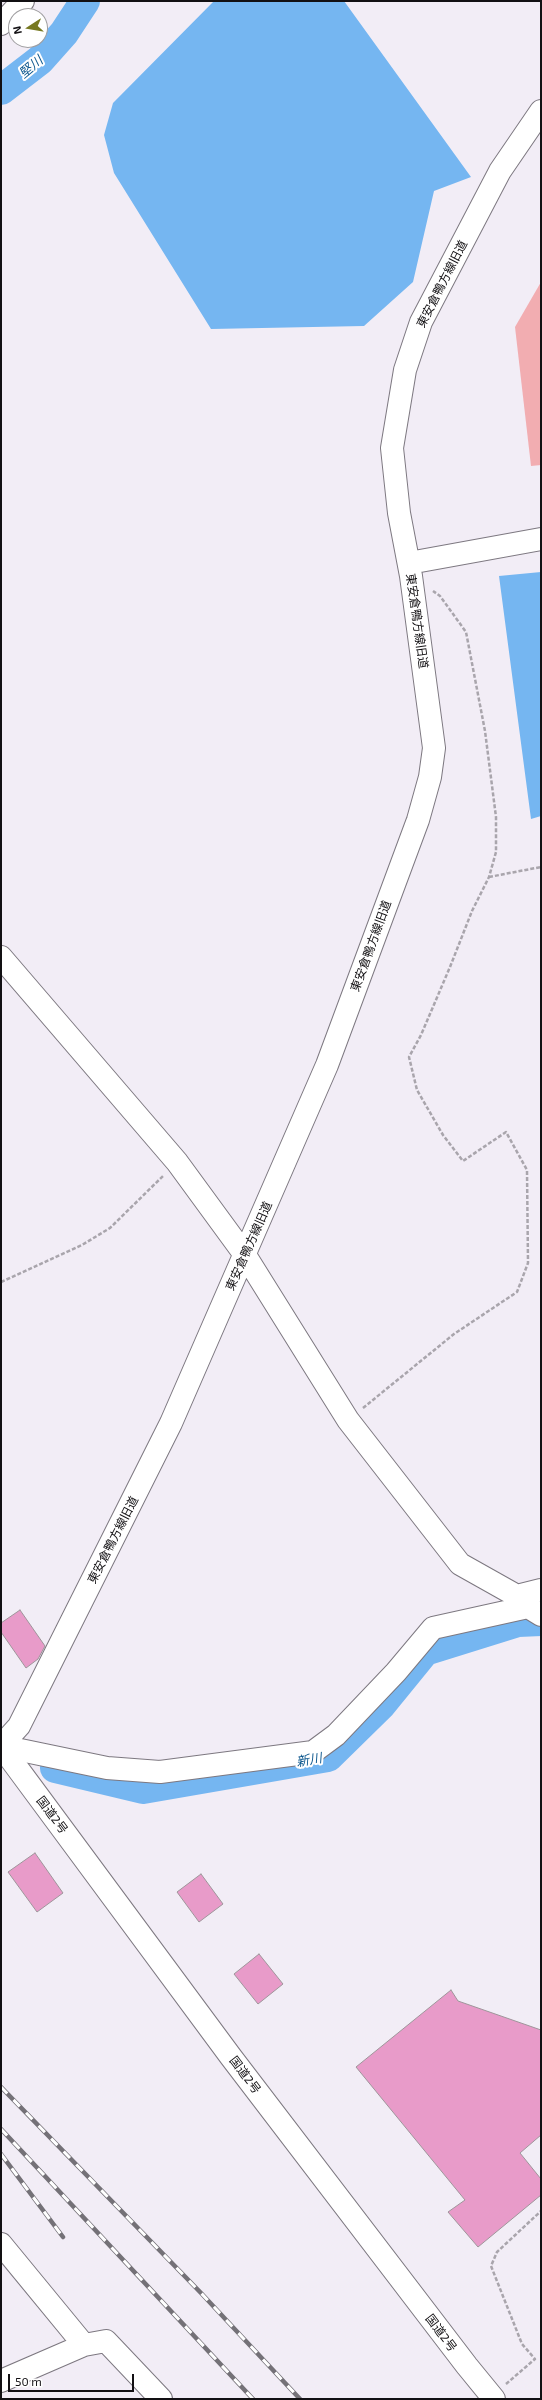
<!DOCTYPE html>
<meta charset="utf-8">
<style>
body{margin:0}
#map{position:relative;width:542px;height:2400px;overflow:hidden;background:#f2edf6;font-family:"Exo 2",sans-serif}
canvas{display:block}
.frame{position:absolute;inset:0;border:2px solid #121013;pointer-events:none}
.north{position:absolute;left:8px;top:8px;width:40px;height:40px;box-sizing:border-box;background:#fff;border:1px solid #a09fa1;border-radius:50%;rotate:258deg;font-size:11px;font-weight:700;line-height:16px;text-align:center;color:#121013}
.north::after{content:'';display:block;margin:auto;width:14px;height:18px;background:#777921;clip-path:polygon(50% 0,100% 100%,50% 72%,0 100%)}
.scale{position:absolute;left:8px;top:2374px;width:126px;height:18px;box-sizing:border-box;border:2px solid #121013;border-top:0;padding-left:5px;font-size:12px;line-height:14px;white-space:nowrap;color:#121013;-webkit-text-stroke:3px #fff;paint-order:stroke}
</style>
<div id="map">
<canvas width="542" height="2400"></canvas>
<div class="frame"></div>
<div class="north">N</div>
<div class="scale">50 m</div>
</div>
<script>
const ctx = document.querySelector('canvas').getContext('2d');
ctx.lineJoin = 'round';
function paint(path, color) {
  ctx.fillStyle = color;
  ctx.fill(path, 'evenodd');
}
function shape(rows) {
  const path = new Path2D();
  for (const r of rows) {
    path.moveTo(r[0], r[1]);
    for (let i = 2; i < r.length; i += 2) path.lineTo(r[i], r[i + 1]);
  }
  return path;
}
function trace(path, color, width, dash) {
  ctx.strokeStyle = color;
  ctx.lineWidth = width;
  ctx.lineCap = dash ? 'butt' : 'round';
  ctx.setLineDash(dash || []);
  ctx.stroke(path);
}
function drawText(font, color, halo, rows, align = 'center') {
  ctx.font = font + ' "Exo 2","Noto Sans JP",sans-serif';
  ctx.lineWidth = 4;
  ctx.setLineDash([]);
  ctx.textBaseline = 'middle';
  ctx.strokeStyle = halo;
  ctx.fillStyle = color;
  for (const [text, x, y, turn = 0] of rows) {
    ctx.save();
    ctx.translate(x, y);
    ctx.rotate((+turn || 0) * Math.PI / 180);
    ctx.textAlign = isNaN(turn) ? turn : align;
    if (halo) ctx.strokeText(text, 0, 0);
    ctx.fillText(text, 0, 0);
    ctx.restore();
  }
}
paint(shape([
 [541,282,541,465,531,466,515,327]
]), '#f2adb1');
paint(shape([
 [214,1,344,1,471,177,434,191,413,282,364,326,211,329,114,173,104,135,113,103],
 [541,572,541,816,531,819,499,576]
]), '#75b6f1');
trace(shape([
 [1,90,40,60,64,33,85,1],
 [55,1768,143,1789,328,1757,381,1705,425,1651,518,1622,541,1621]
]), '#75b6f1', 30);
const building = shape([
 [20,1610,45,1646,38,1659,26,1668,1,1632,1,1623,20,1610],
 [35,1853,63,1893,37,1912,8,1872,35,1853],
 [201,1874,223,1904,199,1922,177,1892,201,1874],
 [259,1954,283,1984,258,2004,234,1974,259,1954],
 [451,1990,458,2001,541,2030,541,2135,520,2153,541,2179,541,2195,478,2247,448,2212,465,2200,356,2067,451,1990]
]);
paint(building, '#e89bc9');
trace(building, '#9e959a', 1);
const minor = shape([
 [1,24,23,1],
 [409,563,541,539],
 [1,957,177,1162,245,1255,348,1420,460,1564,517,1596,528,1607,541,1615],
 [517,1596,541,1590],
 [1,1746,19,1726,171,1423,327,1065,418,820,430,777,434,748,411,576,399,513,392,448,405,370,421,322,500,171,541,111],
 [1,1746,107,1768,160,1772,313,1752,336,1735,396,1672,433,1628,528,1607],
 [1,2244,84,2345],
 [1,2381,84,2345,106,2341,161,2399]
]);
const highway = shape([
 [1,1746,231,2057,467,2366,494,2399]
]);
trace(minor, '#7d7880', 24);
trace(highway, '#7d7880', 24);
trace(shape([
 [489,877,541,867],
 [1,1282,82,1245,110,1228,164,1175],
 [363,1408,454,1334,517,1292,528,1263,527,1170,506,1132,463,1161,443,1135,417,1090,409,1057,421,1035,450,967,472,911,489,877,496,852,496,817,485,731,466,632,440,596,433,591],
 [506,2384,535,2359,522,2344,491,2266,497,2252,541,2211]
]), '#a9a5ac', 2.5, [4, 2]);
trace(minor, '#fff', 22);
trace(highway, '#fff', 22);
const rail = shape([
 [1,2087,201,2293,300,2399],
 [1,2129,253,2399],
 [1,2154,63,2237]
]);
trace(rail, '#747177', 4.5);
trace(rail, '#fff', 3, [9]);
drawText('12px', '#121013', '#fff', [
 ["東安倉鴨方線旧道",442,284,-63],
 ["東安倉鴨方線旧道",417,621,82],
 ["東安倉鴨方線旧道",371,946,-70],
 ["東安倉鴨方線旧道",249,1246,-66],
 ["東安倉鴨方線旧道",113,1540,-63],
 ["国道2号",52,1815,53],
 ["国道2号",245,2075,53],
 ["国道2号",441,2333,53]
]);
drawText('italic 13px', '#0f598f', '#fff', [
 ["堅川",31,67,-40],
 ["新川",309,1760,-10]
]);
</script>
